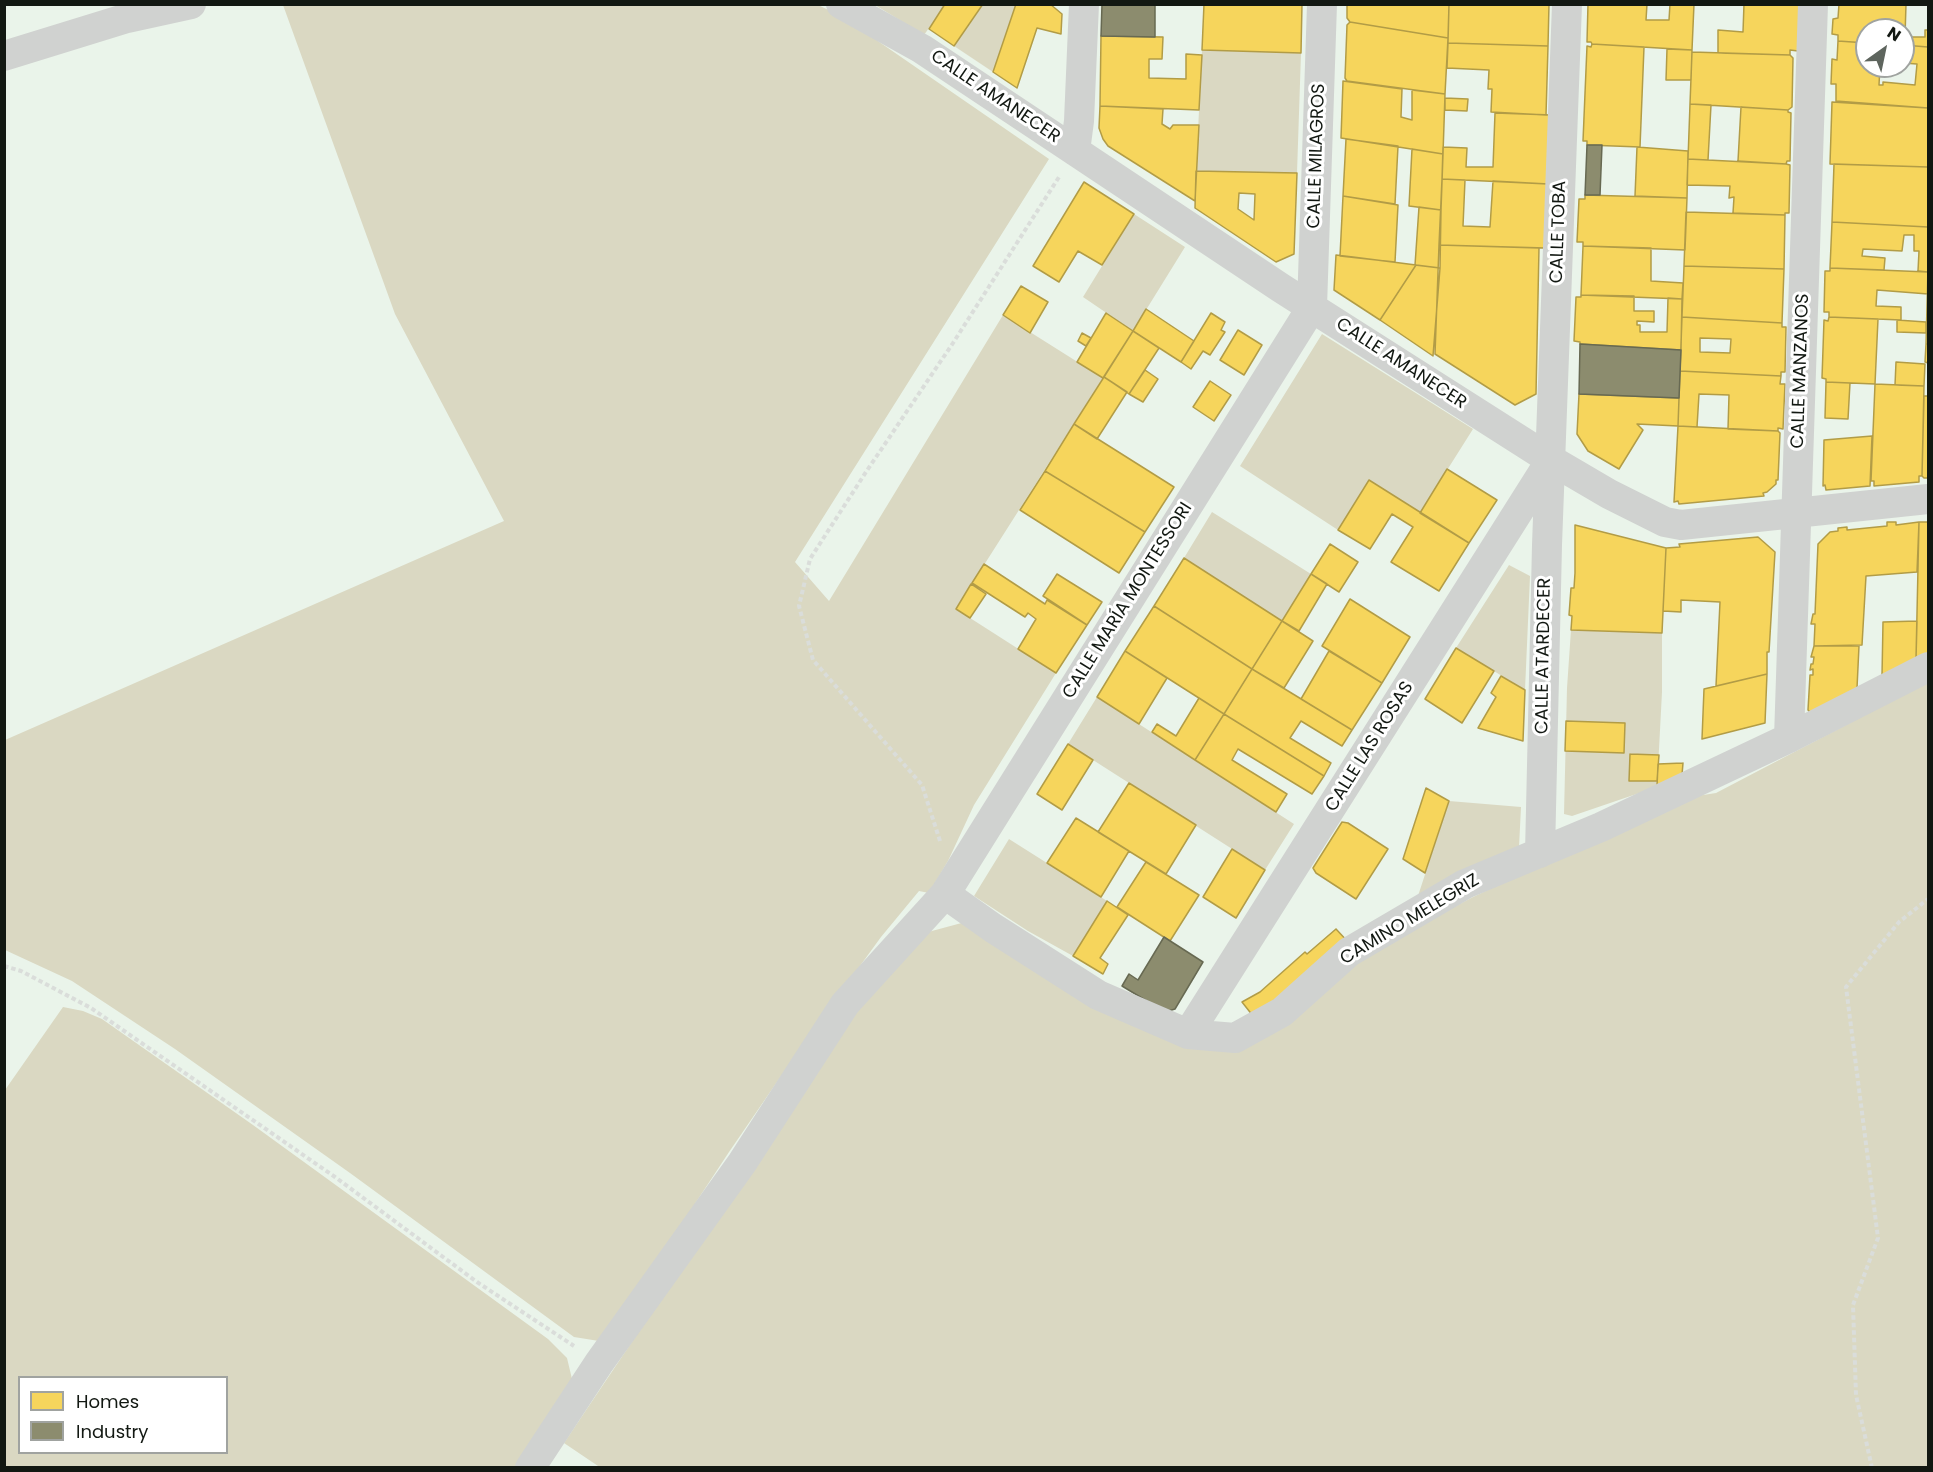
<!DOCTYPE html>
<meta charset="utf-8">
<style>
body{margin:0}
#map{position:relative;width:1933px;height:1472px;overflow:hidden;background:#eaf4ea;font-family:Poppins,sans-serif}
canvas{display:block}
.frame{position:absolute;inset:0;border:6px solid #121812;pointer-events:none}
.legend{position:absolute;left:18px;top:1376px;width:210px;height:78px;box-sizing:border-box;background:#fff;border:2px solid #a0a3a0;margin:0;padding:8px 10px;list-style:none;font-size:18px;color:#121812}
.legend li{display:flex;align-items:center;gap:12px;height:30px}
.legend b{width:30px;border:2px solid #a0a3a0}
.north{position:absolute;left:1855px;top:18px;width:60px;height:60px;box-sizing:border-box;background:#fff;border:2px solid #a0a3a0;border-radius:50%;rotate:33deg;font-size:16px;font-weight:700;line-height:24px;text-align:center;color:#121812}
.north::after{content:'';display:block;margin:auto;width:21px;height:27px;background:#5e655e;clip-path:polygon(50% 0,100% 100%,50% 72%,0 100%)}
</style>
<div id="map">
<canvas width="1933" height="1472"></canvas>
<div class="frame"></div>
<ul class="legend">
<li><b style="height:16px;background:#f6d55c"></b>Homes</li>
<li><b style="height:16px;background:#8c8c6e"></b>Industry</li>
</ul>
<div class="north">N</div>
</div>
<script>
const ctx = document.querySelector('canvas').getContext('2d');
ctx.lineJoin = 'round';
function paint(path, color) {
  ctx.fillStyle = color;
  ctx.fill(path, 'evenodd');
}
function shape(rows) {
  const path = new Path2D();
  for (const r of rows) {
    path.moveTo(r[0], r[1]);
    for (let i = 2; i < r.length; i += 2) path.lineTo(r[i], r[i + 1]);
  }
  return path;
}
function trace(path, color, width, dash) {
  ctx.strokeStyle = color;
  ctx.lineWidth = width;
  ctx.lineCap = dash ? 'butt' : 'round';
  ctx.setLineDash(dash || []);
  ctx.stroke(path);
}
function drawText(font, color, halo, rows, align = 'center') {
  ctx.font = font + ' Poppins,sans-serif';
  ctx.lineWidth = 6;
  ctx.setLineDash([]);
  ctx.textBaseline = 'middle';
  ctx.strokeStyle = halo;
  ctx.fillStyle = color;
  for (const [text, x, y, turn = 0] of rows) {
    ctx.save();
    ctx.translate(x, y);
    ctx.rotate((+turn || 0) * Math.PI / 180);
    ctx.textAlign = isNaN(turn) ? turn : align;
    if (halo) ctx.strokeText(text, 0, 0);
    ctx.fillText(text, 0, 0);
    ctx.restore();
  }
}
paint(shape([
 [283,5,818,5,843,17,1049,159,795,562,829,601,1003,315,1103,378,956,609,1056,673,974,805,948,861,929,893,919,891,881,937,801,1047,729,1152,614,1327,599,1341,574,1337,350,1173,175,1049,72,981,5,950,5,740,504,521,395,314],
 [875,5,945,5,924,35],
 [983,5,1016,5,993,72,954,46],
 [1202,50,1301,53,1297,173,1196,171],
 [1134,214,1185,247,1133,331,1083,297],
 [1322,334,1473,429,1420,513,1369,481,1338,530,1240,466],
 [1212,512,1311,574,1282,621,1184,558],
 [1509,565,1530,576,1525,690,1456,648],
 [1571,630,1662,633,1662,692,1657,787,1572,816,1564,814,1567,688],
 [1928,682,1928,1467,601,1468,564,1443,862,999,917,935,969,921,1231,1046,1378,947,1473,897,1684,798,1716,793],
 [1097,697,1294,824,1265,870,1068,744],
 [1449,801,1521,807,1519,847,1417,899],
 [1009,839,1107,901,1073,956,1028,931,974,896],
 [63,1007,83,1011,102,1019,253,1125,548,1339,567,1358,572,1379,515,1467,5,1468,5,1090],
 [20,1378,226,1378,226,1452,20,1452]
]), '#dad8c2');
const homes = shape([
 [945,4,983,4,954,46,929,29,945,4],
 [1016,4,1050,4,1062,14,1061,34,1037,28,1017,88,993,72,1016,4],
 [1204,4,1302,4,1301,53,1202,50,1204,4],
 [1347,4,1449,4,1448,38,1350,22,1347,18,1347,4],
 [1449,4,1549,4,1548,46,1448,43,1449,4],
 [1588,4,1647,4,1646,20,1669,20,1670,4,1694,4,1692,50,1592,44,1591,42,1587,42,1588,4],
 [1744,4,1800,4,1798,51,1790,50,1790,55,1718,53,1718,30,1743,32,1744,4],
 [1839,4,1906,4,1905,37,1925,37,1925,30,1928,30,1928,47,1903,45,1903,30,1867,30,1867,43,1838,41,1838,35,1832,34,1833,19,1838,18,1839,4],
 [1350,22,1448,38,1445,94,1347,81,1345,78,1347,25,1350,22],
 [1101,36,1163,37,1162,59,1149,59,1149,78,1186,79,1186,54,1202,55,1199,110,1100,106,1101,36],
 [1838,41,1867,43,1867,66,1880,66,1879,85,1883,85,1883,82,1915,85,1917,64,1903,63,1903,45,1928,47,1928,108,1836,101,1836,84,1831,84,1832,59,1837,60,1838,41],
 [1448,43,1548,46,1546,115,1491,112,1492,89,1488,89,1489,70,1447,68,1448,43],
 [1592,44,1644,47,1640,147,1587,145,1587,141,1583,141,1587,46,1591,47,1592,44],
 [1667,49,1692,50,1691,80,1666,80,1667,49],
 [1692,52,1790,55,1793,58,1792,107,1788,110,1690,104,1692,52],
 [1343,81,1402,89,1401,117,1412,120,1412,90,1445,94,1443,154,1341,138,1343,81],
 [1445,98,1468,99,1467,111,1445,110,1445,98],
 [1832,102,1928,108,1928,167,1830,164,1832,102],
 [1690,104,1711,105,1708,160,1688,159,1690,104],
 [1100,106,1163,109,1162,124,1170,129,1173,125,1199,125,1195,201,1108,146,1103,139,1099,128,1100,106],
 [1741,107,1788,110,1788,112,1791,113,1790,161,1787,161,1786,164,1738,161,1741,107],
 [1495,113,1552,115,1548,184,1442,179,1443,147,1467,148,1466,167,1493,167,1495,113],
 [1346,139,1398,146,1395,204,1343,196,1346,139],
 [1637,147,1688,151,1687,198,1635,196,1637,147],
 [1412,149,1443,154,1441,210,1409,206,1412,149],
 [1688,159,1786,164,1790,165,1789,213,1785,213,1785,215,1733,213,1734,197,1729,198,1730,186,1687,185,1688,159],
 [1834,164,1928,167,1928,227,1832,222,1834,164],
 [1196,171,1297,173,1294,254,1276,262,1195,208,1196,171],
 [1239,193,1255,194,1254,220,1238,209,1239,193],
 [1442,179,1465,180,1463,226,1490,227,1493,181,1548,184,1546,248,1439,245,1442,179],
 [1084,182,1134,214,1102,265,1078,251,1059,282,1033,266,1084,182],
 [1585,195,1687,198,1685,250,1583,246,1583,242,1577,242,1579,199,1585,199,1585,195],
 [1343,196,1398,205,1395,262,1340,256,1343,196],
 [1419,207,1441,210,1440,268,1415,265,1419,207],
 [1686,212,1785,215,1784,269,1684,266,1686,212],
 [1832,222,1928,227,1928,272,1918,271,1919,251,1914,251,1914,235,1904,235,1902,251,1863,249,1862,256,1885,258,1884,270,1830,268,1832,222],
 [1439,245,1539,248,1536,394,1515,405,1435,354,1439,245],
 [1583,246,1651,248,1651,281,1683,283,1682,299,1581,295,1583,246],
 [1336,255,1353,257,1416,265,1380,320,1334,290,1336,255],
 [1416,265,1440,268,1433,356,1380,320,1416,265],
 [1684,266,1784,269,1782,323,1682,317,1684,266],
 [1928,267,1928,344,1926,344,1928,267],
 [1830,268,1928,272,1928,294,1877,290,1876,306,1901,307,1901,320,1829,317,1829,312,1824,312,1825,271,1830,271,1830,268],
 [1021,286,1048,302,1030,333,1003,315,1021,286],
 [1581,295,1634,296,1634,311,1654,311,1654,322,1637,321,1637,325,1640,325,1640,332,1667,332,1668,298,1682,299,1681,350,1580,344,1580,342,1574,341,1576,297,1581,297,1581,295],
 [1146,309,1194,341,1181,362,1133,331,1146,309],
 [1106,313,1133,331,1103,378,1077,362,1106,313],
 [1211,313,1225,322,1221,330,1225,332,1210,355,1203,351,1191,369,1181,362,1211,313],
 [1682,317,1782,323,1782,327,1786,327,1785,372,1781,372,1781,376,1680,371,1682,317],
 [1700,338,1731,339,1730,353,1700,352,1700,338],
 [1829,317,1878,319,1875,384,1826,382,1826,379,1822,378,1824,320,1828,321,1829,317],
 [1897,320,1926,322,1926,333,1897,332,1897,320],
 [1238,330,1262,345,1244,375,1220,360,1238,330],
 [1133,331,1159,348,1129,394,1104,377,1133,331],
 [1082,333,1091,338,1086,346,1078,341,1082,333],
 [1926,344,1928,344,1928,363,1925,362,1926,344],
 [1896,362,1925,364,1924,386,1895,385,1896,362],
 [1145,370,1158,379,1143,402,1129,394,1145,370],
 [1680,371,1781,376,1780,384,1785,384,1783,429,1778,428,1778,431,1728,429,1729,395,1699,394,1697,427,1678,426,1680,371],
 [1104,377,1127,392,1097,439,1074,424,1104,377],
 [1210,381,1231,395,1214,421,1193,407,1210,381],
 [1826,382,1850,383,1848,419,1825,418,1826,382],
 [1875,384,1924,386,1922,476,1919,476,1919,482,1874,486,1874,481,1871,481,1875,384],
 [1579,394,1679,398,1678,426,1637,424,1643,430,1619,469,1588,451,1577,434,1579,394],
 [1924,396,1928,396,1928,478,1924,478,1922,476,1924,396],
 [1074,424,1174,487,1145,532,1045,471,1074,424],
 [1678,426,1778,431,1780,433,1778,480,1776,480,1776,484,1767,492,1763,493,1764,496,1679,504,1678,501,1674,502,1678,426],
 [1872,436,1870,486,1826,490,1825,485,1823,486,1824,440,1872,436],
 [1447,469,1497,500,1469,543,1420,513,1447,469],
 [1045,471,1145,532,1119,573,1020,510,1045,471],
 [1369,480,1469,543,1439,591,1391,562,1413,527,1392,514,1370,549,1338,530,1369,480],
 [1887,522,1896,522,1896,525,1919,522,1917,572,1866,576,1862,645,1814,646,1815,624,1811,624,1813,614,1815,614,1818,544,1830,532,1838,531,1838,528,1847,527,1847,530,1887,526,1887,522],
 [1919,522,1928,522,1928,653,1916,659,1919,522],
 [1575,525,1666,548,1662,633,1571,630,1572,616,1569,615,1571,588,1574,588,1575,573,1575,525],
 [1758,537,1775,552,1769,652,1767,652,1767,674,1716,686,1720,602,1681,600,1681,612,1663,611,1666,548,1680,547,1679,544,1758,537],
 [1330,544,1358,562,1339,592,1311,574,1330,544],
 [1184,558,1282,621,1252,669,1154,606,1184,558],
 [984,564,1045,604,1047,600,1087,625,1056,673,1018,649,1036,619,1028,613,1025,617,972,583,984,564],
 [1057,574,1102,602,1087,625,1043,596,1057,574],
 [1311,574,1327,584,1299,631,1282,621,1311,574],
 [971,584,986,594,970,618,956,609,971,584],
 [1350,599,1410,637,1382,683,1322,646,1350,599],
 [1154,606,1252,669,1224,714,1125,651,1154,606],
 [1282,621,1313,641,1284,688,1252,669,1282,621],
 [1917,621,1916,659,1882,676,1883,622,1917,621],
 [1814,646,1859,646,1857,688,1811,713,1808,710,1810,675,1813,675,1813,669,1810,670,1811,664,1813,664,1814,657,1811,657,1814,646],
 [1456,648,1494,671,1462,723,1425,699,1456,648],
 [1125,651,1167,678,1139,724,1097,697,1125,651],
 [1329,651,1382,683,1352,730,1301,699,1329,651],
 [1252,669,1352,730,1342,746,1301,721,1290,738,1331,763,1324,776,1224,714,1252,669],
 [1767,674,1765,723,1702,739,1704,689,1767,674],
 [1501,676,1525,690,1523,741,1478,728,1496,697,1491,693,1501,676],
 [1199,698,1224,714,1195,760,1152,732,1157,724,1176,736,1199,698],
 [1224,714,1324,776,1312,794,1238,749,1232,760,1287,794,1276,812,1195,760,1224,714],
 [1566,721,1625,723,1624,753,1565,751,1566,721],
 [1068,744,1093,760,1062,810,1037,794,1068,744],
 [1630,754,1659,755,1657,781,1629,781,1630,754],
 [1683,763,1682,775,1657,787,1658,764,1683,763],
 [1129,783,1196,825,1166,874,1098,832,1129,783],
 [1426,788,1449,801,1425,873,1403,859,1426,788],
 [1076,818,1129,851,1101,897,1047,863,1076,818],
 [1342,822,1348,823,1388,849,1356,899,1316,873,1313,868,1342,822],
 [1232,849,1265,870,1236,918,1203,897,1232,849],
 [1146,862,1199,895,1170,941,1117,907,1146,862],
 [1107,901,1128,915,1100,958,1108,964,1103,974,1073,956,1107,901],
 [1336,929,1350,944,1253,1016,1242,1002,1260,992,1305,952,1307,954,1336,929]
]);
paint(homes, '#f6d55c');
trace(homes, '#b29c46', 1.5);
const industry = shape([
 [1102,4,1155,4,1155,37,1101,36,1102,4],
 [1587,145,1602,145,1600,195,1585,195,1587,145],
 [1580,344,1681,350,1679,398,1579,394,1580,344],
 [1164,937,1203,962,1175,1009,1165,1012,1122,986,1129,974,1138,980,1164,937]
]);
paint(industry, '#8c8c6e');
trace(industry, '#676952', 1.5);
trace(shape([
 [940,841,922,785,813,660,799,606,810,559,866,472,953,343,1059,177],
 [4,966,21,971,91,1008,335,1177,477,1282,574,1346],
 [1872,1468,1856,1395,1853,1305,1878,1238,1846,987,1899,922,1928,899]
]), '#daddda', 4, [4.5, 3]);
trace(shape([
 [841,4,922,49,1281,288,1551,460,1609,494,1665,522,1681,525,1928,499],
 [4,56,127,18,191,4],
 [1075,151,1079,121,1084,4],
 [1789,738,1813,4],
 [1540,853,1547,545,1567,4],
 [945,894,993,928,1098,995,1188,1034,1235,1038,1282,1012,1349,952,1465,884,1601,827,1789,738,1928,667],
 [1188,1034,1549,463],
 [530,1468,599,1363,742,1163,845,1004,945,894,1312,307,1322,4]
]), '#d0d2d0', 30);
drawText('18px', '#121812', '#fff', [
 ["CALLE AMANECER",995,97,34],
 ["CALLE MILAGROS",1317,156,-88],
 ["CALLE TOBA",1559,232,-88],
 ["CALLE AMANECER",1401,364,33],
 ["CALLE MANZANOS",1801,371,-88],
 ["CALLE MARÍA MONTESSORI",1128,601,-58],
 ["CALLE ATARDECER",1544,656,-89],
 ["CALLE LAS ROSAS",1370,747,-58],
 ["CAMINO MELEGRIZ",1410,920,-31]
]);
</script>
